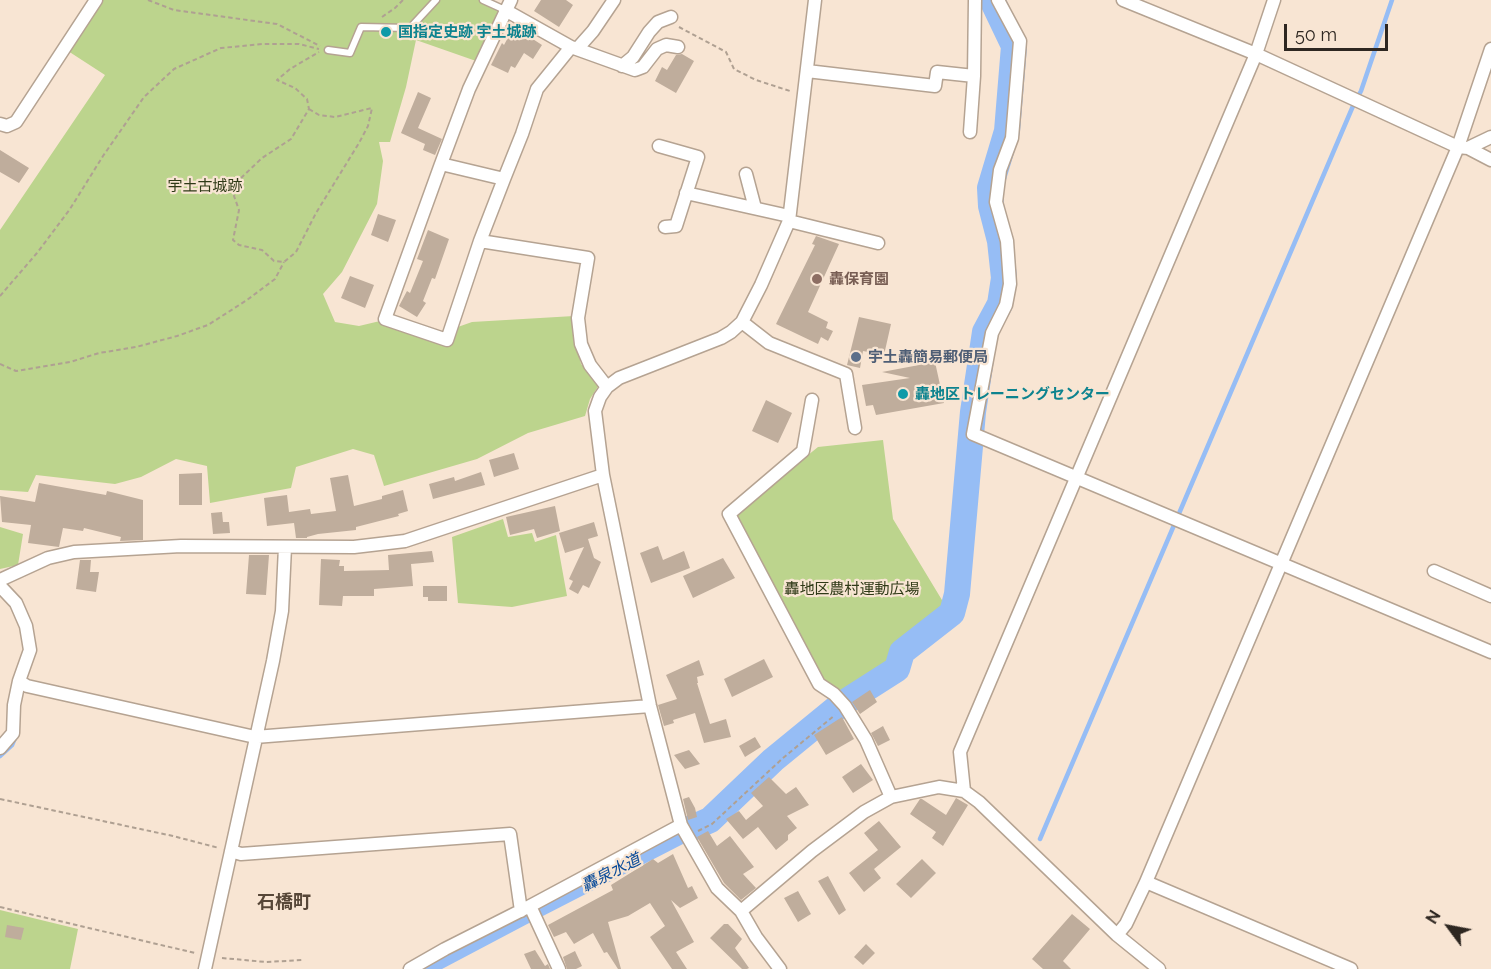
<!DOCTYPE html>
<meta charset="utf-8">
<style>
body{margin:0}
#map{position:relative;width:1491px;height:969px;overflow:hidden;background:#f8e5d3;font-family:Raleway,sans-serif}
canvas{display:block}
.north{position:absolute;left:1419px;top:897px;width:60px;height:60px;-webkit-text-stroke:4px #f8e5d3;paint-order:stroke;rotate:302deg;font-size:16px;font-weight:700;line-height:24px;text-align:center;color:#2e2721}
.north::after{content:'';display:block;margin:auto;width:21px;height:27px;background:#2e2721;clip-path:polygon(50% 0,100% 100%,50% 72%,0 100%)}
.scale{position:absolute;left:1284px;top:24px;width:104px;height:27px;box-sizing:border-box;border:3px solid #2e2721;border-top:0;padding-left:8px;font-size:18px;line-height:21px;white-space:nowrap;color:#2e2721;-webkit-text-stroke:4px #f8e5d3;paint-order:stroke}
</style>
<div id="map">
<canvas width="1491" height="969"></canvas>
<div class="north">N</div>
<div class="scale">50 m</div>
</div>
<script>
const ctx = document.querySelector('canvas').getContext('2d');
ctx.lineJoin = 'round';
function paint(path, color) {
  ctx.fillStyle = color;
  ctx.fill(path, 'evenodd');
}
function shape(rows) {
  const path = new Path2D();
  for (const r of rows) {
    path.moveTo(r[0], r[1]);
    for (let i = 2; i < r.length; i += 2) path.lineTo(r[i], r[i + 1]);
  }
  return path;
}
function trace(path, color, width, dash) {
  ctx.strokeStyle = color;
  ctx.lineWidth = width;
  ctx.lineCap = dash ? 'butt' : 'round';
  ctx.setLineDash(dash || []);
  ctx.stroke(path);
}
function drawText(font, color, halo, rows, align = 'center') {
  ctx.font = font + ' Raleway,"Noto Sans JP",sans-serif';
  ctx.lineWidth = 4.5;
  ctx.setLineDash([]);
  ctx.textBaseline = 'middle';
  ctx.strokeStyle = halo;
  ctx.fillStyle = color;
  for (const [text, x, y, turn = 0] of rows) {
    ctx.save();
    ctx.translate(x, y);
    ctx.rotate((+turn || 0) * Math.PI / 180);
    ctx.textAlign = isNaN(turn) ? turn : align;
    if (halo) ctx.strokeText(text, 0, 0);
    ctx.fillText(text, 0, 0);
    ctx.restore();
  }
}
paint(shape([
 [101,0,490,0,502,7,476,61,416,40,406,87,390,142,379,142,383,161,377,204,342,272,323,294,335,322,359,326,380,321,448,345,455,328,472,322,574,316,575,341,581,364,599,385,590,399,585,416,528,433,477,459,384,486,374,455,353,449,296,467,291,488,210,503,207,466,176,459,141,477,115,484,36,475,28,492,0,490,0,230,105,75,68,51],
 [883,440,893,519,948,610,891,655,895,665,843,699,822,683,734,515,818,447],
 [503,519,508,537,532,533,535,542,556,535,567,596,512,607,458,603,452,537],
 [0,527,23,534,18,565,0,569],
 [0,910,78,929,70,969,0,969]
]), '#bcd48d');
trace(shape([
 [0,756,12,745,15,738],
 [1040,839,1353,106,1361,91,1392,0]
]), '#96bdf5', 4.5);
trace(shape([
 [540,909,682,836],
 [426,969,528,915]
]), '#96bdf5', 15);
trace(shape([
 [692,828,710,820,773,760,839,706,897,669,902,652,952,613,957,594,973,412,985,332,1000,304,1004,278,1000,241,991,206,990,188,1007,131,1014,46,992,0]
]), '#96bdf5', 26);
paint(shape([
 [541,0,566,0,573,5,559,27,534,11],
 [511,32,519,36,522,32,542,45,533,59,524,53,515,68,511,66,508,73,491,65,502,43,504,45],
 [682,54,694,61,676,93,655,81,662,67,667,70,676,55],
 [418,92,431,98,418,128,442,139,435,155,423,150,425,144,401,133],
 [0,150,29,168,19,183,0,172],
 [378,214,396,220,388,242,371,235],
 [428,230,449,239,435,279,432,278,423,301,426,303,417,317,399,306,407,291,410,293,423,261,417,259],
 [816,236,839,244,808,312,828,322,826,328,833,331,828,341,821,337,818,344,776,324,815,245,812,244],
 [350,276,374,285,365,308,341,298],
 [859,317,891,324,884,355,863,351,860,368,847,365],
 [935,362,944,403,876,415,873,405,866,406,862,385,910,378,882,372],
 [766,400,792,413,778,443,752,431],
 [514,453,519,469,494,477,489,460],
 [481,472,485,485,433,499,429,484,454,477,455,481],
 [202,473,202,505,179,505,179,474],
 [348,475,354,506,382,499,382,496,403,490,408,511,398,514,399,516,356,527,356,530,318,534,307,537,307,538,296,538,294,523,267,526,264,498,287,495,289,512,310,509,311,514,336,511,330,478],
 [39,483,106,495,107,491,143,500,143,540,120,541,121,537,84,528,83,531,63,528,59,547,28,543,31,525,2,522,0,496,35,502],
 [555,506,560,531,537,538,534,529,510,535,506,517],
 [222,512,223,522,229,522,230,533,213,534,211,513],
 [594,522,598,536,588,539,594,558,601,562,589,588,583,585,578,594,569,589,573,581,569,579,584,547,565,553,559,533],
 [658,546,663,560,684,551,690,568,651,583,640,553],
 [432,551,434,562,411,564,413,586,374,589,374,596,343,596,342,606,319,605,321,559,340,560,339,566,344,566,344,571,389,570,388,555],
 [249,555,269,555,266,595,246,594],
 [723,558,735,578,693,598,683,576],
 [80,560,91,560,90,572,99,572,96,592,76,589],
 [423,586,447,586,447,601,428,601,428,597,423,597],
 [764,659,773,677,732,697,724,679],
 [699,660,704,675,697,677,698,683,697,683,710,724,726,719,731,737,704,743,695,713,673,720,674,723,664,726,658,705,677,699,666,675],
 [870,690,877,702,860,714,852,702],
 [842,717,854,739,826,755,814,735],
 [883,726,890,740,878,746,871,733],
 [755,737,761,747,745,757,739,746],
 [689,750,700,764,685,769,674,755],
 [861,764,873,780,853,793,842,777],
 [769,777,786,794,796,787,809,805,787,816,797,828,788,835,788,840,776,850,758,827,743,839,726,819,739,811,746,820,763,806,751,793],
 [689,797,695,808,697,817,688,820,683,799],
 [956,798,968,805,943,846,932,838,936,832,910,814,920,799,922,799,946,815],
 [879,821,901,847,874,869,881,878,864,892,849,873,878,850,864,833],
 [708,831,717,846,730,836,754,867,743,874,756,888,741,900,724,883,697,837],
 [673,854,688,888,692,886,698,898,680,908,671,900,694,942,676,952,687,969,672,969,650,937,665,926,650,903,628,916,608,922,621,969,618,969,607,952,604,953,593,933,574,944,566,932,554,937,548,925,613,890,611,885,653,859,658,863],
 [922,859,936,873,911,898,896,884],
 [828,876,846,910,839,915,818,881],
 [798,891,811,914,798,922,784,898],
 [1072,914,1090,929,1063,961,1071,969,1043,969,1032,959],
 [724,924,728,924,742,939,735,948,749,968,747,969,742,969,710,938],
 [7,925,24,928,21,940,5,937],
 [866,944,875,953,863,965,854,957],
 [535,950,545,966,548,964,550,969,531,969,524,954],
 [575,951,582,966,576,969,567,969,563,957]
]), '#bfad9c');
const service = shape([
 [483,0,505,10],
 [328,50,350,53,361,27,410,28,436,0]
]);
const minor = shape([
 [511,0,469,89,441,164,504,179,480,241,588,258,578,318,581,344,590,365,607,387],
 [998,0,1020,41,1012,138,1000,170,996,202,1007,241,1010,284,1006,305,992,333,973,434,1491,652],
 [1123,0,1256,54,1458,147,1468,148,1491,160],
 [571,47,635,70,643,67,657,49,666,45,678,47],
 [577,49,593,31,614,0],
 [622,66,633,57,649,32,658,22,671,17],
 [807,71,935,86,937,72,974,76],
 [0,124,7,126,16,122,96,0],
 [970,132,974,76,975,0],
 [659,146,698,157,676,226,665,227],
 [1468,148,1491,137],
 [441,164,385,319,447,340,480,241],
 [746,174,755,208],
 [504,179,522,134,537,89,571,47,505,10],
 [686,193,789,216],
 [789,221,878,243],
 [742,322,769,343,846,374,855,428],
 [812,400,803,451,729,514,819,684,834,694,845,706,866,740,891,797],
 [1434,571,1491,596],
 [0,580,48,558,74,552,181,546,354,547,405,541,603,475],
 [0,586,16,603,26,626,30,650,19,681,14,705,13,733,0,748],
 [19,681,27,686,255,737,650,706],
 [964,791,960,752,1256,54,1274,0],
 [231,851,241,854,510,834,521,911],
 [1146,882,1351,969],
 [530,906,559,969],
 [741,911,812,851,864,812,891,797,939,787,964,791,979,802,1117,935,1159,969],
 [1117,935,1126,924,1146,882,1458,147,1491,49],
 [205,969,273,661,282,611,285,547],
 [410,969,445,949,530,906,681,825],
 [780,969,756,937,741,911,717,888,681,825,650,706,603,475,595,411,600,397,607,387,619,378,721,338,731,332,742,322,761,285,789,221,815,0]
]);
trace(service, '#b5a392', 9);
trace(minor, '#b5a392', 15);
trace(shape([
 [148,0,174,10,277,24,320,46],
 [382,17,395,8,403,0],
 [679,27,726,52,734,69,756,80,790,91],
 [309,109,319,115,335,117,372,108,368,126,359,143,316,213,296,252,284,262,274,261,262,250,239,245,233,240,239,210,234,196,240,179,262,158,291,139,309,109,307,99,295,88,277,80,290,69,319,52],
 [0,296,37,253,70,209,103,156,144,97,174,69,221,48,262,44,299,44,319,49],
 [0,364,16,371,70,362,99,353,136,347,177,336,208,325,247,300,275,279,284,262],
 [0,799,173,836,219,848],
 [698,831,712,824,783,758,835,715],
 [0,907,195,953],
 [222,958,266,962,303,960]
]), '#afa092', 2, [4.5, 3]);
trace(service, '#fff', 6);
trace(minor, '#fff', 12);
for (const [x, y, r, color] of [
 [386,32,6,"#0f9aa8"],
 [817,279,6,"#8d6e63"],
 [856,357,6,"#5c6f8a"],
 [903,394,6,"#0f9aa8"]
]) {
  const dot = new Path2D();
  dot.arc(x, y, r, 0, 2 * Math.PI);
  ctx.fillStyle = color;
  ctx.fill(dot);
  trace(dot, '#f8e5d3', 2);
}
drawText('bold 15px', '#0d838f', '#f8e5d3', [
 ["国指定史跡 宇土城跡",398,32],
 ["轟地区トレーニングセンター",915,394]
], 'left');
drawText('15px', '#2f3a17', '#f8e5d3', [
 ["宇土古城跡",205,186],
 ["轟地区農村運動広場",852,589]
]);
drawText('bold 15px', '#785e54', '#f8e5d3', [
 ["轟保育園",829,279]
], 'left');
drawText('bold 15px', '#4e5e75', '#f8e5d3', [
 ["宇土轟簡易郵便局",868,357]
], 'left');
drawText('italic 16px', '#084a99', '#f8e5d3', [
 ["轟泉水道",611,873,-27]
]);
drawText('bold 18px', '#574738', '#f8e5d3', [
 ["石橋町",284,903]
]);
</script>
